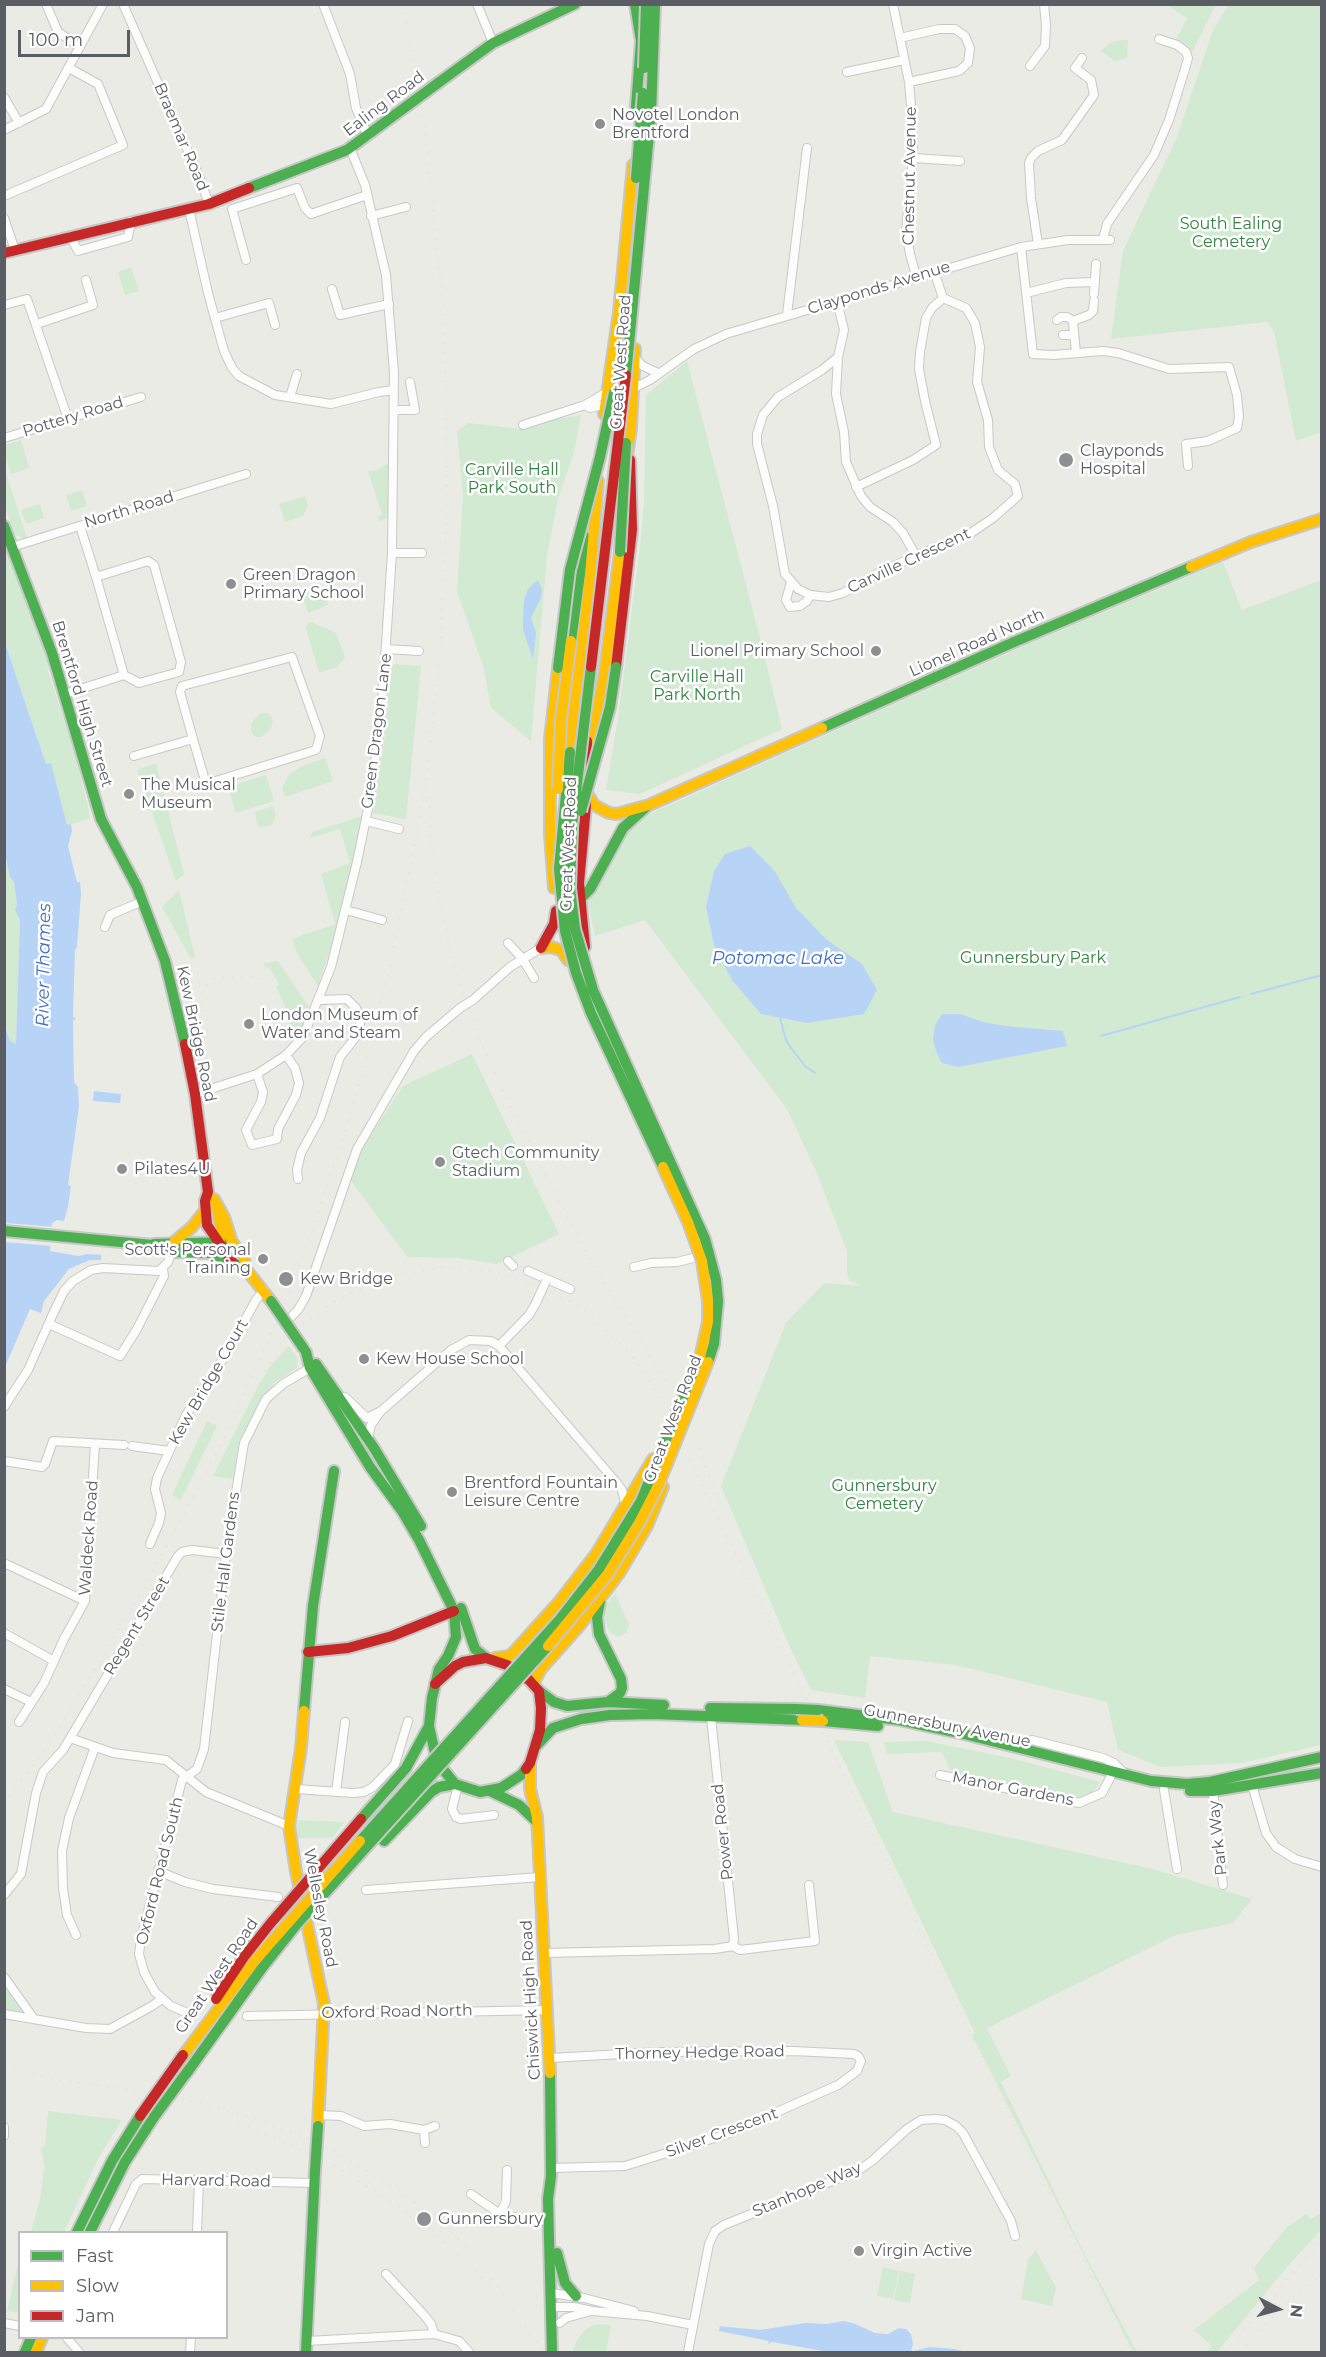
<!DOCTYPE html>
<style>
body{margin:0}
#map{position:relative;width:1326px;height:2357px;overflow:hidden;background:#ebebe5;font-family:Montserrat,sans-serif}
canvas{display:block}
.frame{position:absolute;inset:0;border:6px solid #5a5d64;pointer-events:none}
.legend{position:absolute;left:18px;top:2231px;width:210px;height:108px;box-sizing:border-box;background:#fff;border:2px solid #bdbec1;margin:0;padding:8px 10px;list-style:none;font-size:18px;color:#5a5d64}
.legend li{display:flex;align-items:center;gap:12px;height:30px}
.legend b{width:30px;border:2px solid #bdbec1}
.north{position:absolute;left:1248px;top:2279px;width:60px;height:60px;-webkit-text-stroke:4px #fff;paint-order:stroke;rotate:96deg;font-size:16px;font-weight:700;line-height:24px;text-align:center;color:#5a5d64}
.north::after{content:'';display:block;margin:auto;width:21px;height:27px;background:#5a5d64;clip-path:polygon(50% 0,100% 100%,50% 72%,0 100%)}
.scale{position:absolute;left:18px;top:30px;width:112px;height:27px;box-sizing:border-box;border:3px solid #5a5d64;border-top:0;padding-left:8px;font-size:18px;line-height:21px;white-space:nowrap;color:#5a5d64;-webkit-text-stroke:4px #fff;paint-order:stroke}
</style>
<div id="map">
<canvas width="1326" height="2357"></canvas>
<div class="frame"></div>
<ul class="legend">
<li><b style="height:8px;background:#4caf50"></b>Fast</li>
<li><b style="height:8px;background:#ffc107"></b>Slow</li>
<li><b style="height:8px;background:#c62828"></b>Jam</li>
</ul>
<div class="north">N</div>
<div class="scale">100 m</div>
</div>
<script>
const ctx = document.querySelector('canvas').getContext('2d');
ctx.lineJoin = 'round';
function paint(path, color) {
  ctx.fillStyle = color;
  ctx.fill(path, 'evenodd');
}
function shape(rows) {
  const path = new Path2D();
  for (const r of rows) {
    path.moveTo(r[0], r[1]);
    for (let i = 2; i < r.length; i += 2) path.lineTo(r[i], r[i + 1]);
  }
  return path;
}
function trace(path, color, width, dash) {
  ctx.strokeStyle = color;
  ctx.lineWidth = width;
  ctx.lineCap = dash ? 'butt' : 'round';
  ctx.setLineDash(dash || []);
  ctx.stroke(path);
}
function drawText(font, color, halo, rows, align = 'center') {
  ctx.font = font + ' Montserrat,sans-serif';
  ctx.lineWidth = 5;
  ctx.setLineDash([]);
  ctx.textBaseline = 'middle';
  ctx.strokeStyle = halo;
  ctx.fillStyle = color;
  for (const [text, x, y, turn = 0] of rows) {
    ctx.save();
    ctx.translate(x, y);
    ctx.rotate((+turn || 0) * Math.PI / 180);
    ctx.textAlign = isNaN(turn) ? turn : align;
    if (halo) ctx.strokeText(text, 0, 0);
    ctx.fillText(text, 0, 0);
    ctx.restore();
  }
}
paint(shape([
 [1229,4,1321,5,1321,432,1296,441,1274,331,1267,322,1111,339,1123,251,1177,137,1213,30],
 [1167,5,1216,5,1191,54,1175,42,1187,18],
 [1120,40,1128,40,1127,58,1115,61,1101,51,1110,43],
 [131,267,139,291,125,295,118,272],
 [687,361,763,649,782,729,640,794,606,790,618,718,640,547,644,504,646,395],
 [581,415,574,452,558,499,547,555,531,741,491,708,483,665,457,592,463,496,457,431,468,423,520,429,556,419],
 [21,440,29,468,11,474,5,456,5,445],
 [390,462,389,513,387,518,380,521,377,517,382,515,368,471,377,470],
 [5,470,27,538,24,539,14,534,5,506],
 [82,490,87,506,71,511,66,495],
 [305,496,308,505,303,516,285,522,279,504],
 [40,504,44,518,26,524,21,510],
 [4,542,49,665,47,667,76,758,88,807,90,818,67,826,51,763,46,764,5,643],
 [1223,562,1242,610,1321,580,1321,1745,1242,1763,1161,1767,1118,1750,1107,1702,956,1665,870,1656,865,1698,811,1690,789,1645,721,1486,786,1323,824,1283,862,1286,850,1281,847,1274,847,1251,816,1171,787,1109,645,920,595,936,588,902,625,835,645,816,1031,643],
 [324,591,328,605,308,613,303,598],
 [311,622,336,633,345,657,337,667,319,673,306,628,307,623],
 [391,664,421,666,406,819,373,813,385,737],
 [261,713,267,713,271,716,273,720,271,729,261,737,256,737,252,734,251,729,252,722],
 [325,758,333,781,285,797,282,788,289,774,302,766],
 [156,763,184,874,176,881,137,770],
 [266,775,274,801,236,813,228,787],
 [273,806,276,814,272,825,258,827,255,812],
 [362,816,354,861,335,935,318,986,298,955,292,939,335,924,321,874,350,863,340,829,310,838,312,832],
 [4,854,10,877,14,882,17,904,15,911,20,920,16,1044,10,1041,5,1023],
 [179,890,195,957,191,959,162,907],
 [278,961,310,1009,302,1027,294,1037,291,1036,284,1004,276,986,279,984,269,967,266,968,263,963],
 [472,1054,559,1234,497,1264,458,1258,407,1257,350,1179,364,1145,403,1086],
 [289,1346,298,1359,297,1368,275,1382,261,1400,239,1441,233,1479,213,1476,259,1384,272,1364],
 [207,1421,217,1426,181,1500,172,1495],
 [615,1593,629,1625,626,1633,619,1637,609,1632,604,1616,606,1605],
 [834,1740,868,1742,893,1812,1153,1869,1252,1899,1233,1923,1176,1935,987,2028,1011,2076,1001,2082,1082,2249,1137,2352,1133,2352,972,2035,975,2033],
 [925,1741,1011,1758,1100,1782,1093,1792,1079,1798,958,1774,949,1768,942,1752,887,1754,884,1742],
 [296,1820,345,1822,332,1838,297,1838,295,1824],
 [4,1981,20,2007,29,2017,5,2013],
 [48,2111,122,2120,99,2157,64,2232,31,2232,41,2195,44,2165,41,2146,45,2147],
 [1321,2213,1321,2230,1286,2268,1217,2352,1207,2352,1212,2346,1194,2330,1259,2280,1254,2268,1287,2227,1306,2214,1311,2219],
 [1036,2250,1056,2288,1052,2306,1021,2299,1028,2260],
 [19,2260,19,2313,7,2311],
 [883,2267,899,2271,893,2299,877,2296],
 [900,2271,915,2274,910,2303,894,2300],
 [605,2324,611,2326,606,2352,573,2352,576,2342,584,2331,594,2325]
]), '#d2e9d2');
paint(shape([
 [538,580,542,590,541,598,531,618,536,633,533,659,523,630,523,619,524,600,528,589],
 [5,643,46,764,51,763,67,825,71,824,72,831,68,846,77,882,80,882,81,893,77,947,75,950,73,1017,76,1018,73,1021,74,1082,78,1087,79,1106,68,1185,71,1186,68,1207,64,1221,57,1220,52,1223,50,1251,79,1256,87,1254,101,1255,101,1260,90,1260,69,1269,44,1301,41,1313,30,1309,5,1367,4,1023,10,1041,16,1044,20,920,15,910,17,904,14,882,10,877,5,854],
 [750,846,774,870,796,908,827,940,862,964,877,990,864,1014,807,1023,761,1014,732,980,714,945,706,907,714,871,725,854],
 [942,1014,960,1014,983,1022,1005,1026,1063,1031,1067,1046,958,1067,942,1063,936,1051,933,1040,935,1025],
 [94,1091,121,1094,120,1103,93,1101],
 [843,2321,853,2323,875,2333,888,2334,899,2328,906,2329,911,2334,913,2344,911,2350,914,2351,930,2347,954,2349,967,2352,828,2352,789,2345,772,2342,766,2345,714,2335,717,2326,760,2330,805,2323,827,2324]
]), '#b7d4f7');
paint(shape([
 [5,1223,55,1227,53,1246,4,1242],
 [714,2324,720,2325,719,2331,769,2341,767,2347,711,2336,711,2326]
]), '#ebebe5');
trace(shape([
 [1251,994,1322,975],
 [780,1018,786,1040,791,1048,806,1067,815,1073],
 [1101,1036,1240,997]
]), '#b7d4f7', 2);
const street = shape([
 [46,4,58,32,80,47],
 [123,4,199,176,209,204],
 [323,4,350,74,356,108,368,136],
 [477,4,493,43],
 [893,4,909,82,912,117,913,158,906,231,910,254,916,276],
 [900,38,939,29,955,29,965,36,970,48,968,63,959,71,909,82],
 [1030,66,1045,46,1046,25,1044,4],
 [847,72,904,60],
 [4,97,19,123],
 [4,130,46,109,103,4],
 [913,158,960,161],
 [4,196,123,145,98,84,69,68],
 [189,209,208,293,224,351,232,368,239,376,275,395,331,404,379,392,394,390],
 [371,216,406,207],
 [4,218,15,250],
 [70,236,78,251,128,237,131,221],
 [1103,239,1107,224,1154,155,1169,120,1185,69,1188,58,1186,52,1177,45,1159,39],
 [1038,244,1031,198,1029,163,1031,158,1038,151,1062,140,1094,95,1091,80,1075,68,1082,58],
 [1021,247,1033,354,1054,355,1103,351,1118,353,1169,369,1229,367,1237,395,1239,417,1237,428,1208,441,1186,444,1188,466],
 [246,260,232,209,297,188,305,208,311,214,367,195],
 [934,271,943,298],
 [332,289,340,315,389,304],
 [1026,293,1066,283,1095,282],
 [1094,294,1096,264],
 [837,301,844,330,838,357,836,394,844,432,846,462,861,496,870,507,893,522,903,533,916,556],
 [4,305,27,299,68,419],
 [787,315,807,148],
 [215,318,269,303,275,325],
 [1057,320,1061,317,1067,317,1073,321,1089,315,1093,311,1094,301],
 [1073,321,1076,353],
 [37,324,93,305,86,280],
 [1063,335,1074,335],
 [838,357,822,370,778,397,763,415,757,434,757,444,773,506,785,574,798,589,810,595,829,597,843,593,880,572,916,556,968,535,993,518,1018,496,1015,484,998,470,989,447,988,420,977,382,980,347,975,323,966,308,943,298],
 [636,359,643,366,658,373],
 [632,389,650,380,694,349,726,334,1021,247,1068,240,1110,240],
 [290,397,297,374],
 [585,405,590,408,607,404],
 [394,410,415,410,410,382],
 [523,425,585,405,607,392],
 [4,438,141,397],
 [856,487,913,460,936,445,925,401,919,369,920,352,926,318,932,308,943,298],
 [80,526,96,577,148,561,154,565,181,662,179,672,139,683,124,675,96,577],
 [12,547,246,474],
 [392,553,422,553],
 [791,582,786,600,790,607,800,606,807,601,810,595],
 [386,649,419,651],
 [65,694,124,675],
 [134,756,193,739,180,692,182,686,292,657,320,736,316,750,206,784,193,739],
 [366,821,399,829],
 [346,910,382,920],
 [105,927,110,915,143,901],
 [508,943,522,958,534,978],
 [473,1000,510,967,541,948],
 [257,1074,263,1092,261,1102,246,1130,252,1145,277,1139,278,1129,296,1095,299,1083,295,1068,286,1055],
 [195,1094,257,1074,286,1055,303,1037,331,967,357,862,370,799,381,719,392,553,394,372,386,275,365,185,350,148],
 [298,1179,297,1170,301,1153,320,1118,340,1057,359,1033,360,1025,360,1017,356,1008,347,999,320,1000],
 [508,1261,513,1266],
 [634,1267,651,1263,677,1262,697,1257],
 [528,1271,570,1289],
 [287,1321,298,1310,306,1296,357,1149,414,1051,426,1037,460,1008],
 [49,1324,120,1356,137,1329,164,1276,163,1269],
 [499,1346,529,1315,536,1303],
 [345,1397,367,1418,381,1411,451,1350,469,1340,491,1341,499,1346,616,1482,622,1490,625,1502],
 [4,1407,28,1370,52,1316,64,1291,73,1281,91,1270,103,1268,159,1271,168,1262,172,1250],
 [368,1439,371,1425,380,1412],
 [132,1446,169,1451],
 [4,1461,42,1467,45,1464,53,1441,124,1445],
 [150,1544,159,1523,161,1513,155,1489,157,1478,186,1415,227,1353,256,1300,264,1290],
 [4,1563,85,1601],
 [4,1633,54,1661],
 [4,1689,31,1702],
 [19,1722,44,1683,64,1639,85,1601,95,1444],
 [70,1738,113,1753,166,1760,206,1792,289,1826],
 [1015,1745,1032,1740,1103,1758,1114,1763,1124,1773],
 [940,1775,1079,1803,1102,1793,1110,1778],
 [458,1785,452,1809,456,1817,461,1819,494,1815],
 [1252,1785,1266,1833,1276,1847,1295,1859,1322,1867],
 [296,1789,353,1793,364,1792,373,1787,395,1764,408,1721],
 [1164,1790,1177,1869],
 [1213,1791,1223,1885],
 [336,1792,345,1722],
 [158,1871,185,1882,213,1889,278,1897],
 [366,1890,540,1877],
 [4,1895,21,1874,36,1793,43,1772,63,1750,178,1556,182,1552,192,1550,226,1554],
 [76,1935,67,1915,63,1888,62,1851,69,1818,95,1747],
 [733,1946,740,1950,815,1941,809,1885],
 [544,1953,715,1949,733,1946,734,1939,711,1717],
 [4,1977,34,2019],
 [4,2014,86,2028,110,2029,152,2006,162,1999],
 [190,2014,171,2006,155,1992,144,1972,139,1954,141,1939,182,1780,197,1769,204,1749,226,1554,244,1443,266,1399,283,1384,310,1368],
 [247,2016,547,2010],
 [550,2058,658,2052,794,2051,854,2054,858,2056,861,2061,857,2071,838,2085,727,2134,625,2166,551,2168],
 [318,2115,341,2116,364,2126,390,2124,424,2130,435,2126],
 [4,2127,4,2136],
 [424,2130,425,2143],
 [471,2194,503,2216,549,2221],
 [500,2214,506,2201,507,2170],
 [113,2232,136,2184,142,2179,315,2183],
 [197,2232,199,2180],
 [386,2274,424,2315,431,2324,434,2334],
 [551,2293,584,2298,634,2311],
 [551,2307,574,2307,592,2311,647,2316,693,2325],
 [4,2323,20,2326],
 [560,2323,566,2318,591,2311],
 [67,2338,79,2352],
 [307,2341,434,2334,459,2341,469,2352],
 [190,2352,191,2338],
 [688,2352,709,2244,715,2231,724,2225,859,2170,872,2161,907,2129,921,2120,934,2119,945,2120,956,2126,963,2133,1011,2221,1015,2236]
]);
const fast = shape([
 [635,4,641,41,636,107],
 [438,83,493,43,575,4],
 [249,188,347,150,396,114],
 [4,526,52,653,101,819,137,887,165,961,185,1044],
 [571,641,585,537],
 [822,728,1014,642,1191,567],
 [580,899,590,889,623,828,646,807],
 [4,1231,152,1245,172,1252,210,1253,245,1268],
 [154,1244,232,1242],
 [306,1352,310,1368,370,1467,402,1511,419,1540,454,1611,456,1637,448,1656,439,1669,432,1698,429,1726,435,1753,442,1768,455,1784,480,1792,501,1788,521,1775,526,1769],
 [316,1364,374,1448,421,1526],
 [600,1602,597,1617,599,1634,621,1679,622,1688,620,1693,608,1702],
 [461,1608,475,1649,486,1658],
 [539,1691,554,1702,567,1706,608,1702,664,1705],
 [710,1708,796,1709],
 [818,1710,899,1720,964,1734,1151,1781,1187,1784,1210,1782,1322,1757],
 [304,1711,313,1606,334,1471],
 [823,1721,878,1726],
 [537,1745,553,1728,581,1719,610,1715,654,1714,802,1720],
 [490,1791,519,1805,537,1822],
 [1190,1791,1213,1791,1322,1773],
 [361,1819,406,1768,429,1726],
 [384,1841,431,1792,439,1787,455,1784],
 [550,2073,551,2176,548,2199,552,2352],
 [77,2232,112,2161,140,2116],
 [90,2232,125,2162,154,2117],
 [557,2253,565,2283,576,2296],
 [25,2352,31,2338],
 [306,2352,315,2171]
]);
const slow = shape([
 [604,414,619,312,633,165],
 [627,456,631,428,635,349],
 [1191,567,1251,542,1322,519],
 [589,751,604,677,620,552],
 [567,763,589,588,598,481],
 [587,793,594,805,609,813,617,814,649,805,822,728],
 [554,888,550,835,550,739,558,668],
 [541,948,551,947,561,950,568,960],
 [214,1199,224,1217,232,1242,244,1257,245,1268,271,1301],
 [217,1208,222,1234,217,1246],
 [174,1242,192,1227,206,1209],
 [495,1658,509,1656,513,1653,559,1602,596,1554,653,1459],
 [533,1684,541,1669,580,1625,620,1572,647,1526,663,1487],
 [304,1711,301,1748,289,1826,296,1872,324,2004,318,2126],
 [530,1763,530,1789,537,1817,550,2073],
 [36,2352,42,2338]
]);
const jam = shape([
 [4,253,209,204,249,188],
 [616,667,632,530,630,460],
 [585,947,579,883,586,806,587,741],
 [541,948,554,924,556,911],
 [185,1044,195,1094,208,1192,205,1201,207,1225,233,1263],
 [308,1652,348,1648,392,1636,454,1611],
 [435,1684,455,1666,463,1662,486,1658,507,1665,529,1680,539,1691,541,1708,540,1730,530,1763,526,1769]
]);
trace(street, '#c8c9c7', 10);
trace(fast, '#c6c7c6', 14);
trace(slow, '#c6c7c6', 14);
trace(jam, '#c6c7c6', 14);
trace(street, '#fcfcfb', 8);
trace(fast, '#4caf50', 10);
trace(slow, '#ffc107', 10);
trace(jam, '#c62828', 10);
trace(shape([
 [429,797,431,840,442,916,461,987,481,1042,505,1095,584,1249,669,1385],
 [203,1039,208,1028,202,1003,202,993,210,980,218,978,255,977,265,980,274,989,284,1025],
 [289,1293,313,1228,350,1116,390,966,416,839,427,771,440,655,446,526,447,441,443,304,424,121,403,4],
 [303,1324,338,1299,392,1276,443,1267,497,1272,538,1285,573,1303,589,1315,625,1348,640,1366,662,1403],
 [259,1379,285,1345],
 [696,1439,719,1504],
 [689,1459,1056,2208,1132,2352],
 [4,1804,53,1738,143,1590,224,1438,276,1323],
 [4,2068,64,2081,164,2094,192,2101,259,2120,305,2138,340,2154,403,2193,444,2225,466,2247],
 [239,2123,258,2130,336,2166,404,2210,459,2255],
 [482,2263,531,2335,546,2352],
 [475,2270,491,2287],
 [1225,2352,1322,2240],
 [1240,2352,1272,2317,1322,2273]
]), '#e3e3e2', 2, [1.5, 8]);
const streetBridge = shape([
 [460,1008,473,1000],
 [536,1303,546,1281]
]);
const fastBridge = shape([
 [644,68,646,4],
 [396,114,438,83],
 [636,178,643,93],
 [626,375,651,113,655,4],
 [620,552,626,443],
 [591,667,572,825,570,888,575,929,593,990,705,1239,716,1280,718,1301,714,1344,708,1362],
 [558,668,570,570,600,457,614,393],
 [570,752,559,869,565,931,576,973,591,1013,663,1167],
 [581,811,610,707,616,667],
 [271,1301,304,1349],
 [796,1709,818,1710],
 [360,1841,560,1619,599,1569,641,1501,700,1358],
 [186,2074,262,1968,297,1924,548,1646],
 [154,2117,190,2068],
 [315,2171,318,2126]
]);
const slowBridge = shape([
 [558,789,561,720,571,641],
 [663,1167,688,1222,702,1261,708,1301,708,1322,700,1358],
 [548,1646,607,1575,639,1523,658,1486,708,1362],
 [802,1720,823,1721],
 [179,2061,253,1963,360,1841]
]);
const jamBridge = shape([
 [591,667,626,375],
 [216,1999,244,1957,270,1924,361,1819],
 [140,2116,183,2055]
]);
trace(streetBridge, '#c8c9c7', 10, []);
trace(fastBridge, '#c6c7c6', 14, []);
trace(slowBridge, '#c6c7c6', 14, []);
trace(jamBridge, '#c6c7c6', 14, []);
trace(streetBridge, '#fcfcfb', 8);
trace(fastBridge, '#4caf50', 10);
trace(slowBridge, '#ffc107', 10);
trace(jamBridge, '#c62828', 10);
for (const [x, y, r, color] of [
 [600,124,6,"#8d8f91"],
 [1066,460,8,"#8d8f91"],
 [231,584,6,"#8d8f91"],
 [876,651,6,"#8d8f91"],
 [129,794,6,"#8d8f91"],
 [249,1024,6,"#8d8f91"],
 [440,1162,6,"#8d8f91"],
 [122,1169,6,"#8d8f91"],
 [263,1259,6,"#8d8f91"],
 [286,1279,8,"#8d8f91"],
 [364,1359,6,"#8d8f91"],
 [452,1492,6,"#8d8f91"],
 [424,2219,8,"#8d8f91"],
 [859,2251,6,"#8d8f91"]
]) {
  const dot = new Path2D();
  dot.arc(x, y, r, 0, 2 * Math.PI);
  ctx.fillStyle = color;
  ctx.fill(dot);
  trace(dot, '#fff', 2);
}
drawText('16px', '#5a5d64', '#fff', [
 ["Ealing Road",384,104,-37],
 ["Braemar Road",181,137,67],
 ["Chestnut Avenue",910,176,-89],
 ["Clayponds Avenue",879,288,-17],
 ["Great West Road",621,362,-86],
 ["Pottery Road",73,417,-17],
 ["North Road",129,510,-17],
 ["Carville Crescent",909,561,-25],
 ["Lionel Road North",977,643,-24],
 ["Brentford High Street",82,704,73],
 ["Green Dragon Lane",377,731,-83],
 ["Great West Road",569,844,-88],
 ["Kew Bridge Road",196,1034,78],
 ["Kew Bridge Court",209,1382,-60],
 ["Great West Road",673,1419,-69],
 ["Waldeck Road",89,1538,-86],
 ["Stile Hall Gardens",226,1562,-83],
 ["Regent Street",137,1626,-59],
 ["Gunnersbury Avenue",947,1726,11],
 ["Manor Gardens",1013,1789,11],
 ["Power Road",723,1832,-96],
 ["Park Way",1218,1838,-96],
 ["Oxford Road South",160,1871,-76],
 ["Wellesley Road",320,1908,79],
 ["Great West Road",217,1976,-56],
 ["Chiswick High Road",531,2000,-93],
 ["Oxford Road North",397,2012,-1],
 ["Thorney Hedge Road",700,2053,-1],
 ["Silver Crescent",722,2133,-20],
 ["Harvard Road",216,2181,1],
 ["Stanhope Way",807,2190,-23]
]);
drawText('16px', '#5a5d64', '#fff', [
 ["Novotel London",612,115],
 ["Brentford",612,133],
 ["Clayponds",1080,451],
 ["Hospital",1080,469],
 ["Green Dragon",243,575],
 ["Primary School",243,593],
 ["Lionel Primary School",864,651,"right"],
 ["The Musical",141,785],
 ["Museum",141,803],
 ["London Museum of",261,1015],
 ["Water and Steam",261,1033],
 ["Gtech Community",452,1153],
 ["Stadium",452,1171],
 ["Pilates4U",134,1169],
 ["Scott's Personal",251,1250,"right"],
 ["Training",251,1268,"right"],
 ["Kew Bridge",300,1279],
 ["Kew House School",376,1359],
 ["Brentford Fountain",464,1483],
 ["Leisure Centre",464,1501],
 ["Gunnersbury",438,2219],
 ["Virgin Active",871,2251]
], 'left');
drawText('16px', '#318440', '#fff', [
 ["South Ealing",1231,224],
 ["Cemetery",1231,242],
 ["Carville Hall",512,470],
 ["Park South",512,488],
 ["Carville Hall",697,677],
 ["Park North",697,695],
 ["Gunnersbury Park",1033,958],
 ["Gunnersbury",884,1486],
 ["Cemetery",884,1504]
]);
drawText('italic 18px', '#3f6fc7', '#fff', [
 ["Potomac Lake",778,959],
 ["River Thames",44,965,-89]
]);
</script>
